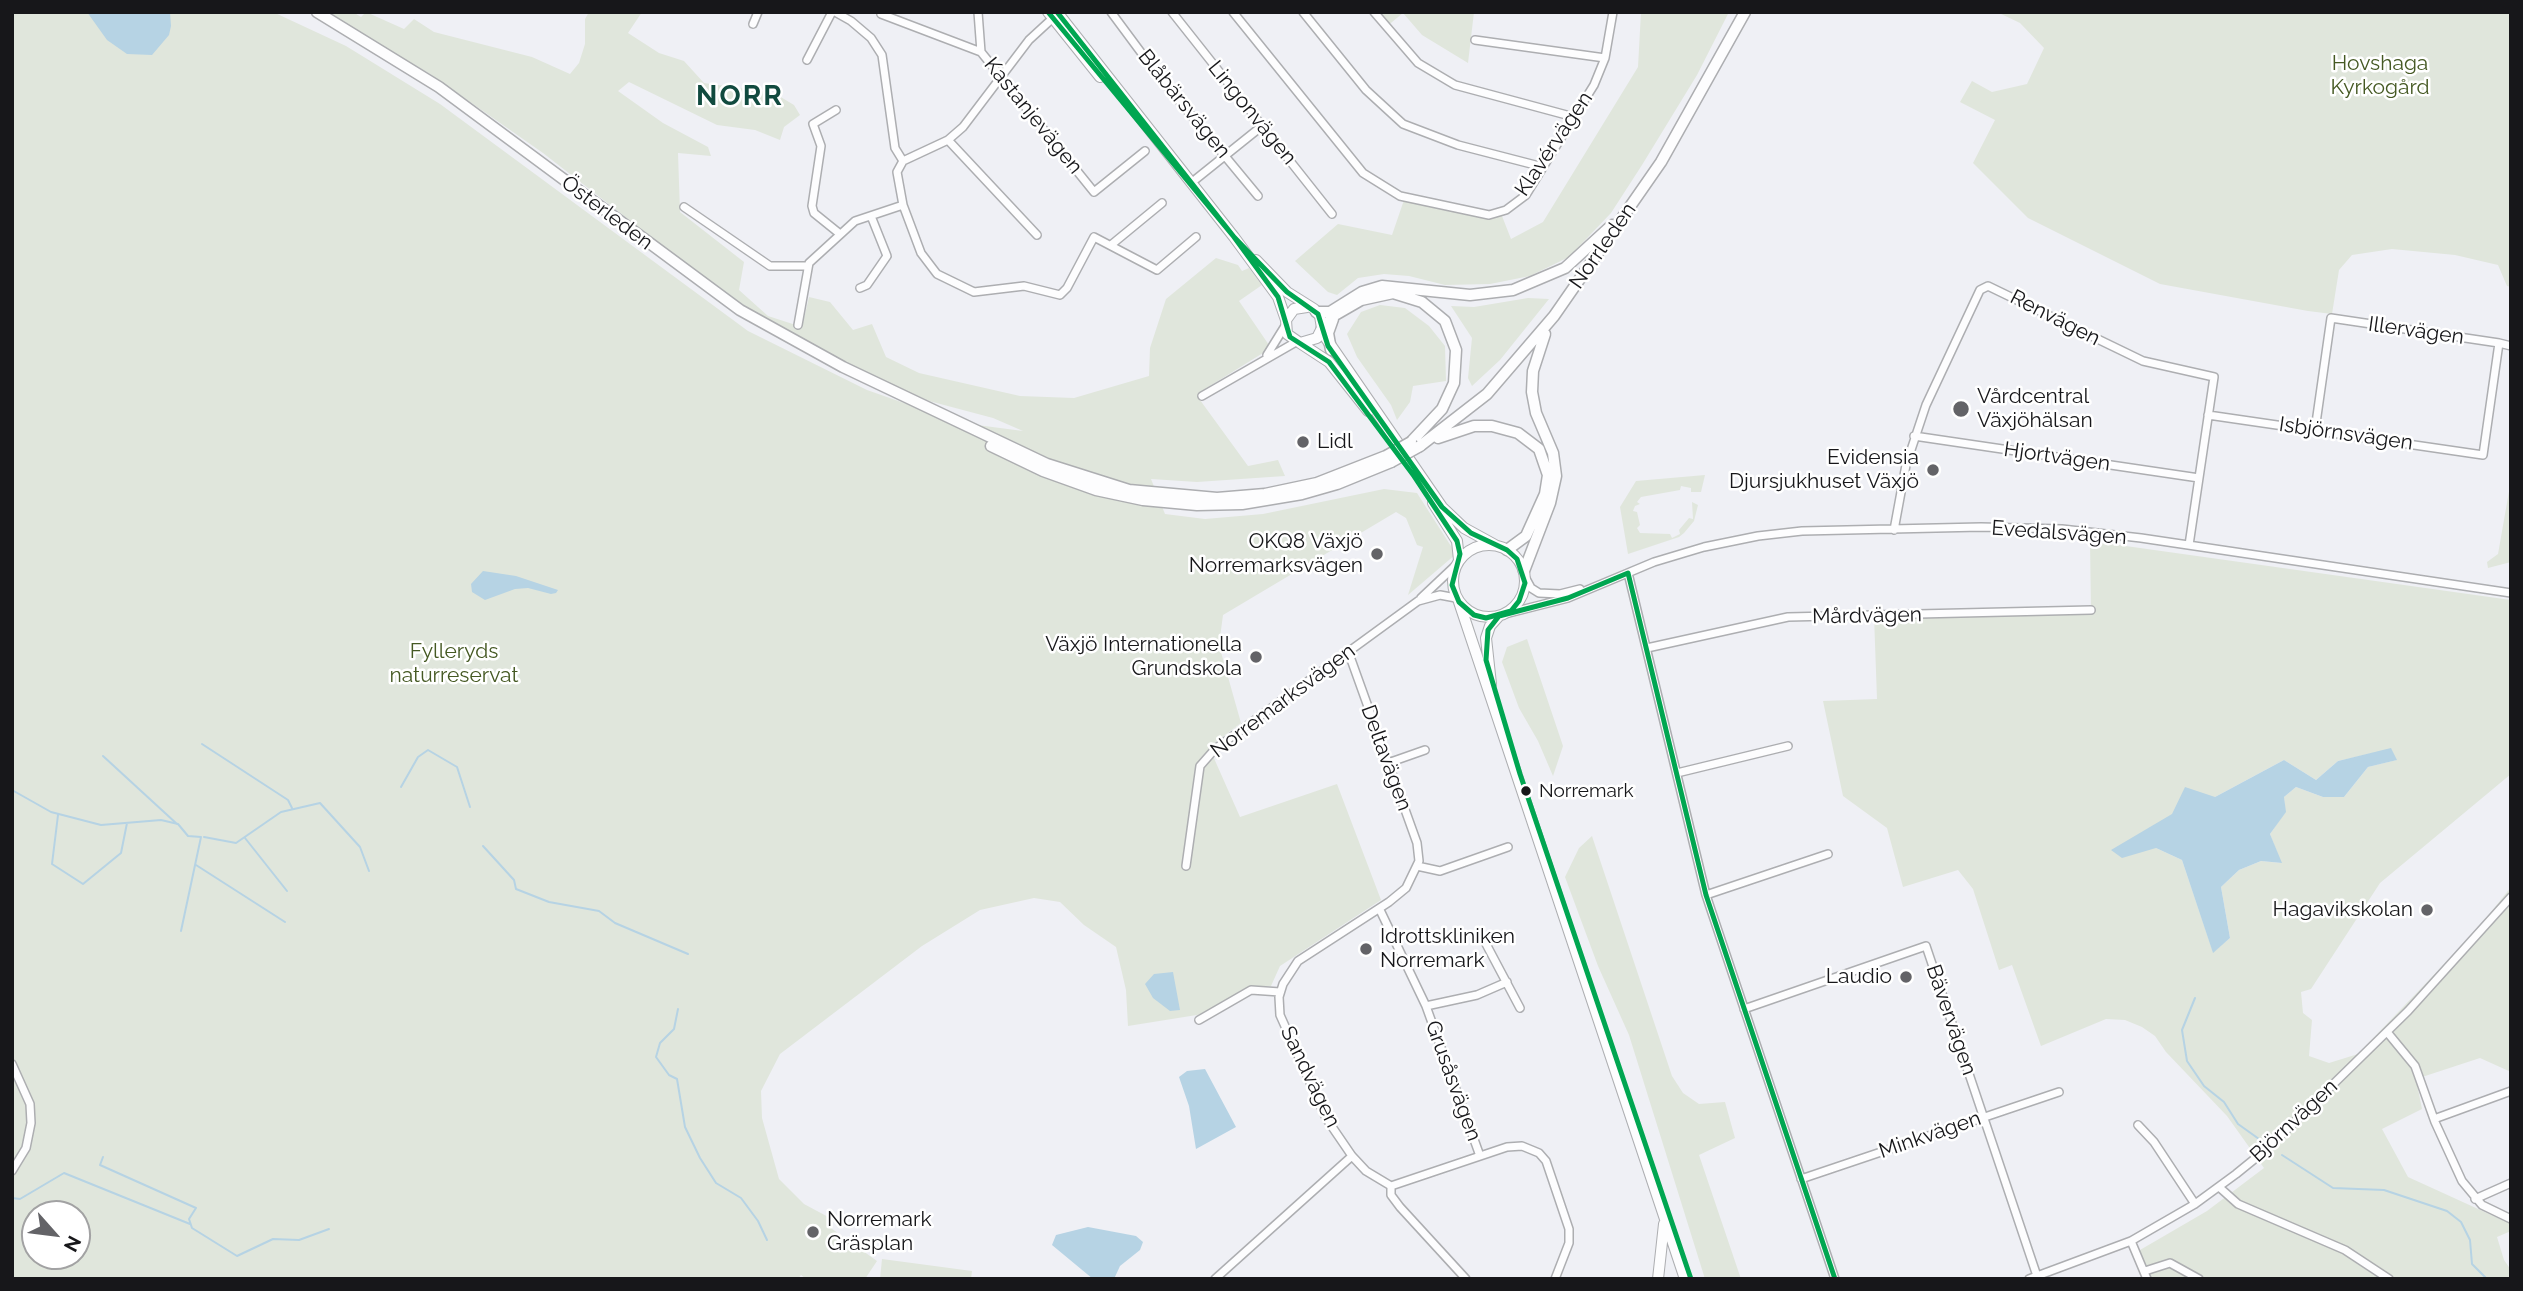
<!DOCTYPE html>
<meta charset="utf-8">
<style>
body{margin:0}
#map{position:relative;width:2523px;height:1291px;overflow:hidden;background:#eff0f5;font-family:Raleway,sans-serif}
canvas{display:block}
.frame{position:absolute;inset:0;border:14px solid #17171a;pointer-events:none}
.north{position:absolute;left:21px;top:1200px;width:70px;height:70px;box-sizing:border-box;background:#fff;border:2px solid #a2a2a3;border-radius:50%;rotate:118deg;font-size:19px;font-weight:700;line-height:28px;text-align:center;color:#17171a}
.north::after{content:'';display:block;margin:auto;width:24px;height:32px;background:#636367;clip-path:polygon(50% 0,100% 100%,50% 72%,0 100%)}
</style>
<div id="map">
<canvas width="2523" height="1291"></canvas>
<div class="frame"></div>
<div class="north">N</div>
</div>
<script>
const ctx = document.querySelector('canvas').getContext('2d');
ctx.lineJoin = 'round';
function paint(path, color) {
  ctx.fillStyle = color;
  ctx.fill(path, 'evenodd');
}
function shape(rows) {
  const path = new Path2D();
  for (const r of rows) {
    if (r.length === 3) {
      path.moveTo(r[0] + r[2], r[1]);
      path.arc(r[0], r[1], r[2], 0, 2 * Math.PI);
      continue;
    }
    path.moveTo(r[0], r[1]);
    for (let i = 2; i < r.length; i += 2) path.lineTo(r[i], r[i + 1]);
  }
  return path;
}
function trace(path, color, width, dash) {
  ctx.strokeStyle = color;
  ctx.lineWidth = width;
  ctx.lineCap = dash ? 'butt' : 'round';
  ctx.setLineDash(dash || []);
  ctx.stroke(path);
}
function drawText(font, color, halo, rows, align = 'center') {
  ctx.font = font + ' Raleway,sans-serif';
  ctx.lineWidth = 5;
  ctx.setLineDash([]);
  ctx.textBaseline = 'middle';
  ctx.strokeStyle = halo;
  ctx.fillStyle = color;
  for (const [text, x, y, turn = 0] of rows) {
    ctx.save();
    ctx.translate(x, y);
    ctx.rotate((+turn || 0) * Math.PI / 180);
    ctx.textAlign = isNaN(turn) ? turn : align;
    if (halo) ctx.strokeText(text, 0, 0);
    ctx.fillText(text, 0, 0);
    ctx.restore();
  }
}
paint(shape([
 [12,12,273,12,346,46,440,104,748,331,867,390,941,416,977,425,1023,431,993,418,929,401,820,351,736,303,543,153,430,74,324,12,353,12,361,17,366,12,404,29,414,19,434,32,532,57,570,74,579,63,585,44,585,19,589,12,642,12,628,33,659,53,684,61,704,83,774,93,794,105,800,115,784,127,780,140,755,130,717,125,629,82,618,91,663,123,708,147,711,156,678,153,680,212,744,262,739,290,768,316,802,327,809,297,830,302,853,330,872,324,886,357,919,373,1020,396,1074,398,1149,376,1150,348,1166,299,1216,258,1238,265,1242,271,1249,268,1262,285,1239,301,1271,348,1205,389,1200,400,1248,466,1278,460,1285,476,1197,482,1151,479,1165,514,1205,519,1263,514,1384,489,1417,493,1456,554,1408,595,1423,547,1417,545,1406,518,1396,512,1223,615,1219,645,1241,723,1209,747,1240,817,1337,784,1381,900,1280,966,1271,986,1255,986,1203,1014,1128,1026,1126,990,1116,947,1084,925,1060,902,1034,898,980,910,922,946,780,1054,761,1091,762,1118,779,1179,804,1204,832,1219,828,1226,877,1261,865,1279,806,1279,801,1275,798,1279,12,1279],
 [35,1214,77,1214,77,1256,35,1256],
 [1374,12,1474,12,1468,63,1422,35,1403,13,1386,27],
 [1641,12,1729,12,1697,75,1642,165,1611,213,1569,257,1530,276,1490,284,1445,285,1409,276,1384,274,1358,278,1337,295,1328,292,1295,261,1338,224,1392,235,1404,200,1475,216,1502,216,1511,239,1543,222,1638,67],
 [1997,12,2511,12,2511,287,2507,286,2498,265,2455,255,2392,249,2352,255,2339,270,2332,314,2308,311,2160,284,2028,218,1973,163,1995,120,1960,102,1972,81,1992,92,2027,84,2044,48,2020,23],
 [1528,298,1549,299,1500,360,1472,386,1468,378,1472,338,1451,306,1474,307],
 [1380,305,1405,308,1429,326,1445,346,1446,381,1413,386,1410,402,1397,420,1391,405,1357,357,1347,334,1361,312],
 [1705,475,1701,492,1691,492,1691,488,1681,486,1680,490,1641,497,1637,502,1640,504,1635,506,1633,511,1637,512,1640,525,1637,528,1640,533,1670,534,1672,538,1680,534,1679,530,1689,518,1693,519,1692,502,1698,505,1694,521,1684,533,1679,537,1628,554,1620,507,1636,481],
 [2511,480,2511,562,2488,568,2487,562,2498,554],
 [2090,541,2511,600,2511,774,2380,883,2311,989,2301,992,2303,1013,2312,1020,2309,1056,2329,1063,2358,1054,2475,932,2511,887,2511,1072,2480,1058,2416,1079,2422,1109,2382,1129,2408,1177,2511,1224,2511,1231,2497,1237,2504,1260,2511,1270,2511,1279,2144,1279,2140,1250,2207,1211,2264,1168,2227,1116,2166,1052,2155,1036,2142,1027,2125,1020,2106,1019,2041,1046,2012,965,1999,970,1973,889,1958,870,1903,887,1887,828,1843,796,1823,701,1877,699,1874,616,2091,610],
 [2391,749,2396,760,2368,767,2344,797,2323,797,2296,787,2284,797,2285,812,2270,834,2281,863,2261,861,2239,870,2221,887,2230,938,2213,952,2182,860,2156,848,2215,797,2284,760,2316,780,2338,761],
 [1527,639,1563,746,1553,776,1538,741,1519,708,1502,662,1507,647],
 [1592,836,1672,1076,1683,1093,1699,1104,1725,1102,1735,1138,1699,1155,1741,1279,1705,1279,1629,1035,1598,966,1565,877,1579,848],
 [882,1259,972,1271,971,1279,880,1279]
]), '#e0e6dc');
paint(shape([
 [87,12,170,12,171,26,169,35,152,55,127,54,107,40],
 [483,571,516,576,558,590,556,593,551,594,528,588,515,589,485,600,472,592,471,584],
 [2391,748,2397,760,2368,767,2344,797,2323,797,2296,787,2284,797,2286,812,2270,834,2282,863,2261,861,2239,870,2221,887,2230,938,2213,953,2182,860,2156,848,2122,858,2111,850,2172,814,2185,787,2215,797,2284,760,2316,780,2338,761],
 [1173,972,1180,1010,1170,1011,1153,998,1145,984,1154,974],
 [1205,1069,1236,1127,1196,1149,1189,1106,1179,1077,1187,1071],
 [1088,1227,1136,1236,1143,1242,1140,1250,1120,1266,1114,1279,1093,1279,1052,1245,1056,1235]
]), '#b6d3e4');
trace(shape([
 [202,744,288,800,292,808],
 [103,756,177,824],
 [401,787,418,757,428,750,457,767,470,807],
 [12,790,51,812,101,825,161,820,178,824,188,836,201,837,181,931],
 [58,815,52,864,83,884,121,853,127,823],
 [204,837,236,843,281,812,320,803,360,847,369,871],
 [245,838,287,891],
 [483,846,514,880,516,889,549,902,599,911,615,923,688,954],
 [196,865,285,922],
 [2195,998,2182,1030,2187,1061,2204,1086,2224,1102,2238,1124,2266,1144],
 [678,1009,674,1029,660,1043,656,1057,669,1075,677,1079,685,1127,700,1158,716,1183,741,1198,758,1221,767,1240],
 [2282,1155,2333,1188,2384,1190,2447,1211,2461,1222,2470,1240,2472,1264,2487,1279],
 [103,1157,100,1165,196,1208,189,1219,192,1228,237,1256,273,1239,299,1240,329,1229],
 [12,1198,20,1199,64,1173,190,1224]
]), '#b6d3e4', 2);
const minor = shape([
 [835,12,851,21,871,38,882,55,895,148,903,161],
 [978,12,981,52,1094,192,1145,151],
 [1111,12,1157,74,1258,196],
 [1172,12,1332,214],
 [1233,12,1363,173,1400,196,1489,215,1506,210,1526,195,1574,117,1594,85,1605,58,1613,12],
 [1303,12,1366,90,1403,124,1458,145,1543,167],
 [1374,12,1418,63,1455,85,1574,117],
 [881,14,981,52],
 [753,24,758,12],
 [1475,40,1605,58],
 [807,60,832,12],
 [836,110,813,124,821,146,812,206,814,213,840,234],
 [948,140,1037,235],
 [903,161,897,172,903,205,921,253,937,274,974,292,1024,286,1060,295,1067,288,1094,237,1157,270,1196,237],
 [903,161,948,140,963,127,1029,40,1054,17],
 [1196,179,1262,126],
 [684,207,770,266,808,266],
 [1111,245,1162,203],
 [860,288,867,285,887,256,871,216],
 [798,325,809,263,855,221,903,205],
 [2499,343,2511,346],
 [1267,355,1285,326],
 [1202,396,1296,342],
 [2208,415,2483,455,2499,343,2331,318,2315,430],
 [1914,436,2199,478],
 [1894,530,1906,465,1926,405,1980,290,1988,286,2143,361,2214,377,2189,545],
 [1628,573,1706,895,1835,1279],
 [1525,577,1531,588,1539,593,1560,594,1580,589],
 [1421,598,1456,565],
 [1505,614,1568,598,1654,562,1704,547,1758,536,1802,531,1981,527,2062,529,2141,538,2511,593],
 [1647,648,1788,617,2091,610],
 [1348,651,1417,843,1419,861,1406,888,1389,902,1298,961,1283,984,1279,997,1280,1015,1326,1118,1352,1156,1366,1171,1391,1186,1391,1195,1400,1207,1466,1279],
 [1388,763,1425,750],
 [1677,773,1788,746],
 [1186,866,1200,766,1215,749,1418,601,1440,595,1456,598],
 [1417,866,1440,871,1508,847],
 [1706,895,1828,854],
 [1380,910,1426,1006,1480,1156],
 [1485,942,1520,1008],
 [1426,1006,1477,995,1507,982],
 [1744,1009,1926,946,2037,1276],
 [1199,1020,1251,990,1280,992],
 [2387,1032,2415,1066,2435,1122,2462,1181,2482,1205,2511,1219],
 [12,1064,30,1104,31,1123,26,1148,12,1171],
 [2434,1119,2511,1091],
 [2138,1125,2154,1142,2195,1204],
 [1801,1179,2059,1092],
 [1391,1186,1507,1147,1522,1146,1539,1153,1546,1161,1569,1229,1569,1243,1555,1279],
 [2219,1187,2238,1204,2345,1250,2389,1279],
 [2475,1199,2511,1183],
 [2131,1241,2147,1279],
 [2145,1271,2170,1263,2199,1279],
 [1215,1279,1352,1156],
 [2029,1279,2131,1241,2195,1204,2236,1174,2268,1148,2408,1011,2511,897]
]);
const major = shape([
 [1048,12,1100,77],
 [1057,12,1234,237,1278,297,1286,320],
 [1256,260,1287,292,1314,309,1320,316,1322,328,1317,338,1300,343,1287,334,1286,320,1294,309,1307,307],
 [1321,331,1442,507,1464,528,1495,545],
 [1300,343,1329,362,1368,411],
 [1433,503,1457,541,1459,560],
 [1489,581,36],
 [1459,602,1685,1279],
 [1491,684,1486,638,1490,626,1499,616],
 [1658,1279,1664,1224]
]);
const highway = shape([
 [317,12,439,87,740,310,843,367,1047,464,1129,490,1217,498,1265,494,1317,483,1386,456],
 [1316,312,1330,312,1362,292,1382,286,1470,295,1513,290,1565,268,1612,225],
 [1322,328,1335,315,1361,300,1393,293,1422,302,1445,321,1456,350,1454,383,1442,409,1411,442],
 [1331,350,1328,333,1333,319],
 [1438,438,1474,426,1492,426,1518,433,1539,449,1548,475,1545,494,1526,536,1507,550],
 [991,446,1043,471,1096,490,1143,500,1197,505,1242,504,1302,494,1337,484,1391,462],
 [1420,446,1487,394,1554,316,1661,162,1745,12],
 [1524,571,1550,503,1556,476,1553,453,1536,413,1532,392,1533,371,1545,334]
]);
trace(minor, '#adaeb1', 10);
trace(major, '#adaeb1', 12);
trace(highway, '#adaeb1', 13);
trace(minor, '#fdfdfe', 7);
trace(major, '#fdfdfe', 10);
trace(highway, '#fdfdfe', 10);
const highwayBridge = shape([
 [1386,456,1411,442],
 [1391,462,1420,446]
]);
trace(highwayBridge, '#adaeb1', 13, []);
trace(highwayBridge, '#fdfdfe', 10);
trace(shape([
 [1048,12,1234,237],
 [1057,12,1234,237],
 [1234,237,1287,292,1318,314,1328,346,1442,507,1471,533,1507,550,1517,559,1525,583,1519,601,1511,611,1486,618,1474,615,1459,602,1452,585,1460,554,1457,541,1414,476,1329,362,1290,337,1278,297,1234,237],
 [1691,1279,1520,774,1486,660,1488,630,1499,616,1568,598,1628,573,1706,895,1835,1279]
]), '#00a651', 5);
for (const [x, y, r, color] of [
 [1961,409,9,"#636367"],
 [1303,442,7,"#636367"],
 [1933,470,7,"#636367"],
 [1377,554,7,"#636367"],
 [1256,657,7,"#636367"],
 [1526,791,6,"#17171a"],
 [2427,910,7,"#636367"],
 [1366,949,7,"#636367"],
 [1906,977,7,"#636367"],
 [813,1232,7,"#636367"]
]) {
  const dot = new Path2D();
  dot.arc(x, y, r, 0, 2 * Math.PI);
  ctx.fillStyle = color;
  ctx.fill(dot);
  trace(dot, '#fff', 2.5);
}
drawText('19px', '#17171a', '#fff', [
 ["Norremark",1539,791]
], 'left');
drawText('21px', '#455923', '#fff', [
 ["Hovshaga",2380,64],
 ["Kyrkogård",2380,88],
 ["Fylleryds",454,652],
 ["naturreservat",454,676]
]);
drawText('21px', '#17171a', '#fff', [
 ["Blåbärsvägen",1184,104,51],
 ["Lingonvägen",1252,113,51],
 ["Kastanjevägen",1033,116,51],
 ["Klavérvägen",1554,144,-56],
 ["Österleden",607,213,37],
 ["Norrleden",1603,246,-55],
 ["Renvägen",2055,318,27],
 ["Illervägen",2416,331,8],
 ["Isbjörnsvägen",2346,434,8],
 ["Hjortvägen",2057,457,8],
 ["Evedalsvägen",2059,533,4],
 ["Mårdvägen",1867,616,-1],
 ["Norremarksvägen",1283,701,-37],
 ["Deltavägen",1386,758,70],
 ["Bävervägen",1951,1020,71],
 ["Sandvägen",1310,1077,64],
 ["Grusåsvägen",1453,1081,70],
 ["Björnvägen",2294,1121,-43],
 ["Minkvägen",1930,1135,-19]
]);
drawText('21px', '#17171a', '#fff', [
 ["Vårdcentral",1977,397,"left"],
 ["Växjöhälsan",1977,421,"left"],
 ["Lidl",1317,442,"left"],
 ["Evidensia",1919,458],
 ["Djursjukhuset Växjö",1919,482],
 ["OKQ8 Växjö",1363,542],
 ["Norremarksvägen",1363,566],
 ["Växjö Internationella",1242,645],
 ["Grundskola",1242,669],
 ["Hagavikskolan",2413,910],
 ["Idrottskliniken",1380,937,"left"],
 ["Norremark",1380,961,"left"],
 ["Laudio",1892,977],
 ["Norremark",827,1220,"left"],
 ["Gräsplan",827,1244,"left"]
], 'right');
ctx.letterSpacing = '2px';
drawText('bold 28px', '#114a3f', '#fff', [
 ["NORR",740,97]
]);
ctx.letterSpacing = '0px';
</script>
